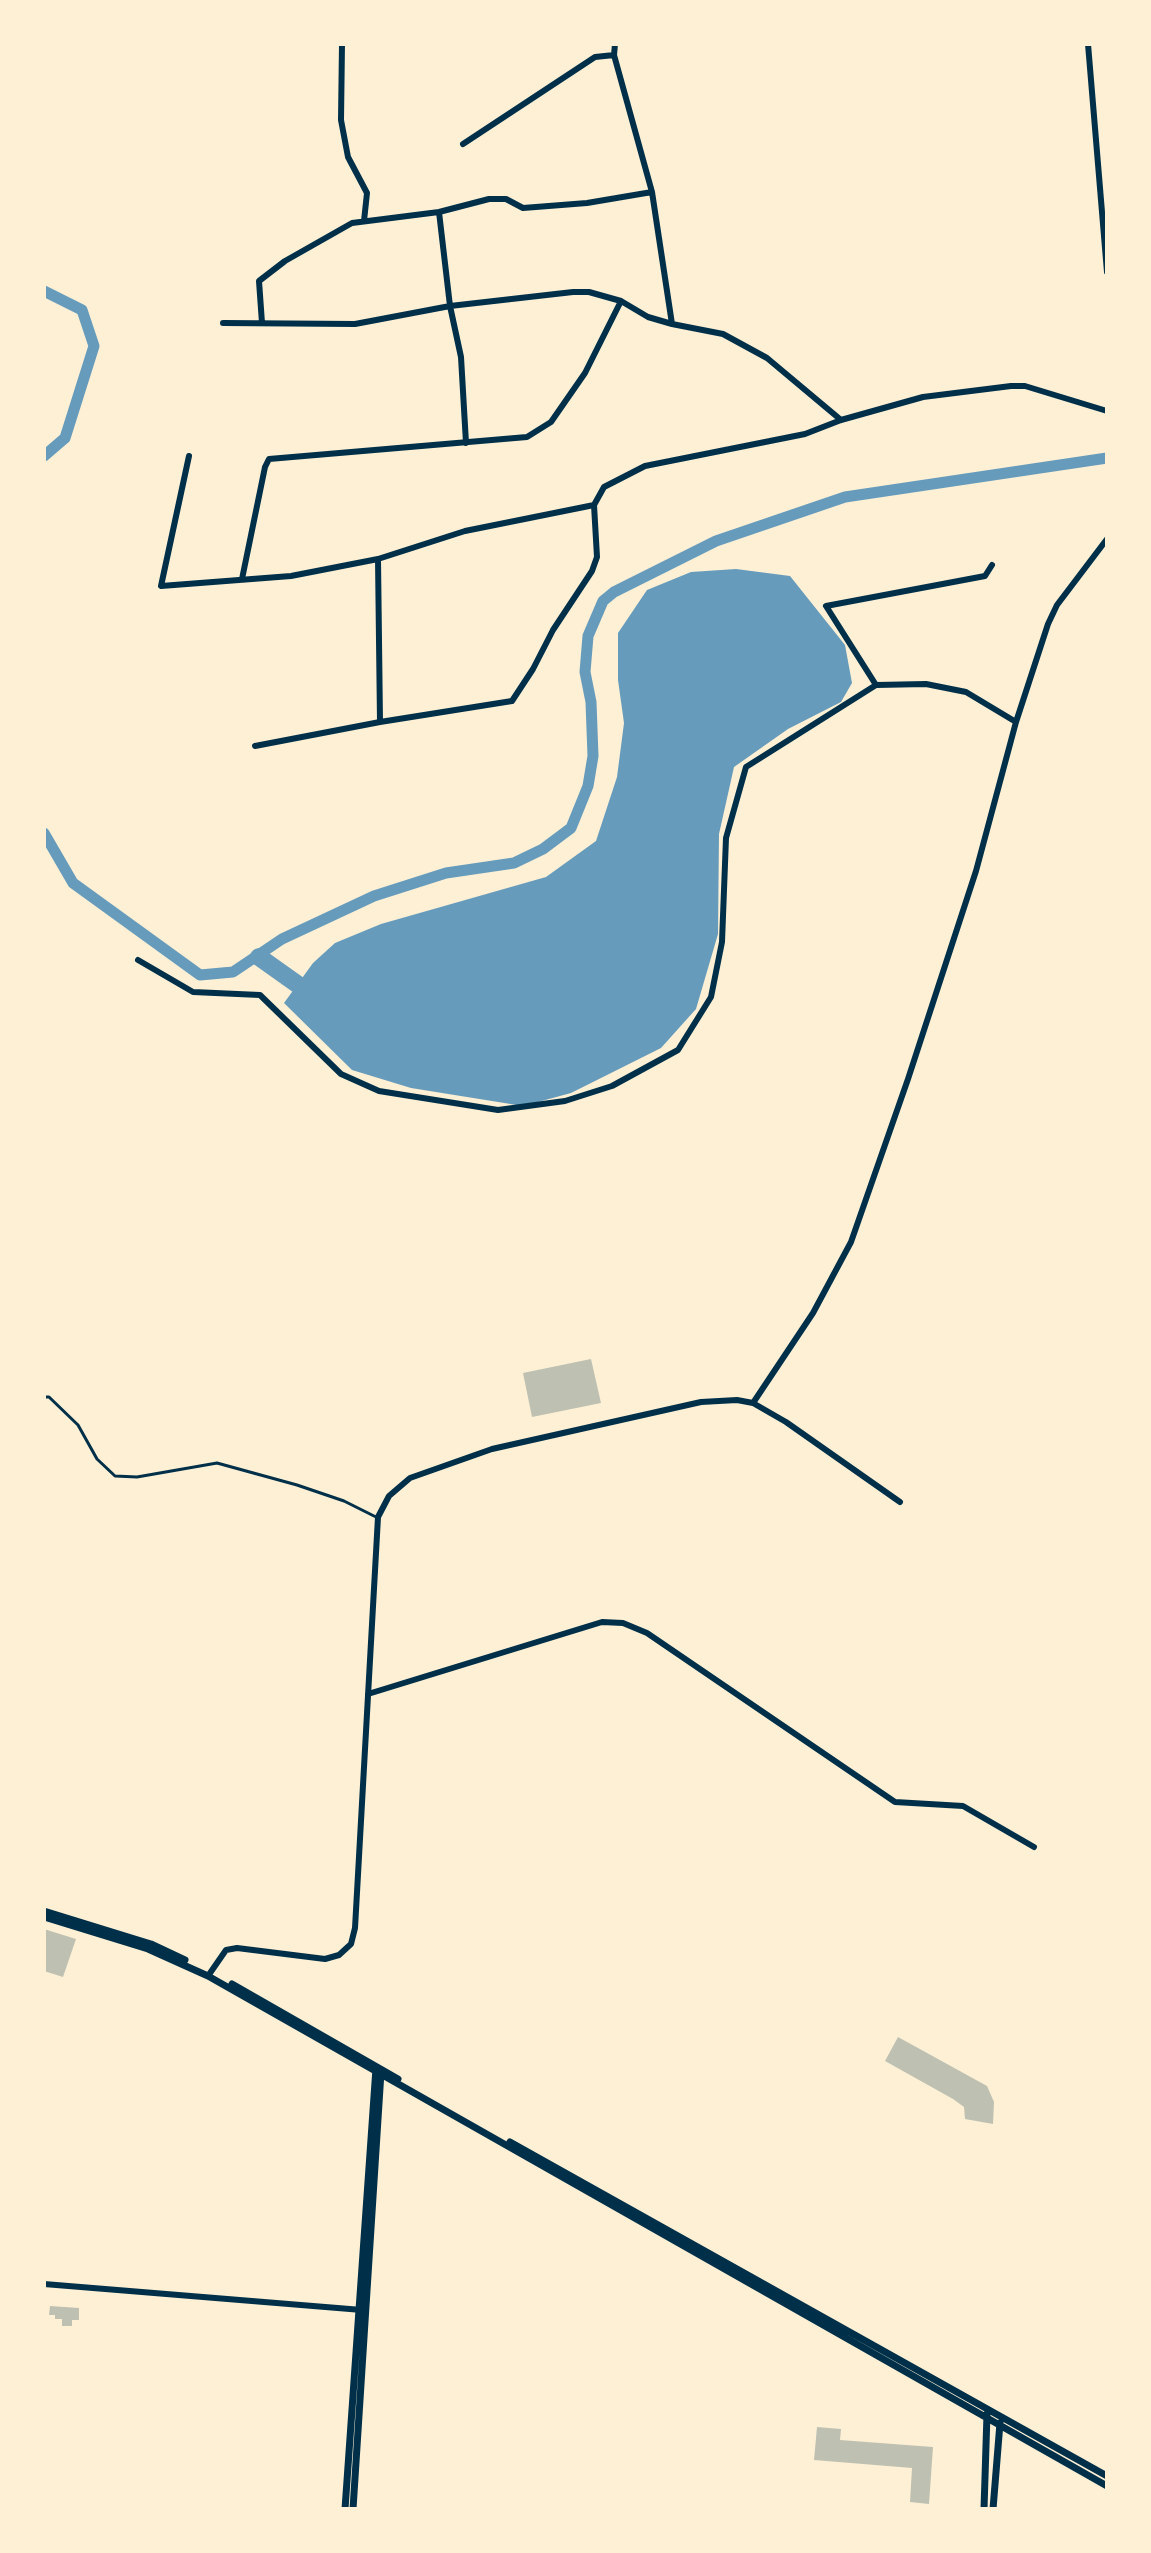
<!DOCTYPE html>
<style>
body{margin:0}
#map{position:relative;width:1151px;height:2553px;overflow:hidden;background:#fdf0d5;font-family:"PT Sans Narrow",sans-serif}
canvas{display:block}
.frame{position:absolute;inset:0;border:46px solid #fdf0d5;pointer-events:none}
</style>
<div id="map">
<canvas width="1151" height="2553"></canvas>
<div class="frame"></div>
</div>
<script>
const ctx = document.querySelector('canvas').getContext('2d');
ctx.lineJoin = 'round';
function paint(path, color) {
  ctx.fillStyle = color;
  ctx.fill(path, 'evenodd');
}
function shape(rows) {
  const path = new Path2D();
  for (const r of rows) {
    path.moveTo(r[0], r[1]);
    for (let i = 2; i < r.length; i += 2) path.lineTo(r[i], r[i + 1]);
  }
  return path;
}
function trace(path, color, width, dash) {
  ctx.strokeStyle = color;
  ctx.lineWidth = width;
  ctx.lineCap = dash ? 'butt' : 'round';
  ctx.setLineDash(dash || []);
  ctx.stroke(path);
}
paint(shape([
 [736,569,790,576,845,645,852,683,841,702,788,729,734,767,719,834,718,934,696,1009,661,1048,571,1093,523,1106,411,1088,352,1070,284,1003,313,963,335,943,381,924,546,877,596,841,617,777,624,723,618,680,618,633,647,590,691,572]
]), '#669bbc');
trace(shape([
 [44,291,82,310,94,346,65,438,44,456],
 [44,833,73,883,200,975,233,972,282,939,374,896,446,873,514,863,543,849,571,828,588,786,593,756,591,702,585,672,588,636,603,601,614,592,716,541,845,497,1107,458]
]), '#669bbc', 11);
trace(shape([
 [259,957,297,984]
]), '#669bbc', 18);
paint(shape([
 [591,1359,601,1403,532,1417,523,1373],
 [44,1929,76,1939,63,1977,44,1971],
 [898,2037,987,2086,994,2102,993,2124,965,2119,964,2107,953,2099,885,2061],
 [50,2306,79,2308,79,2320,72,2320,72,2326,62,2326,62,2319,55,2319,55,2315,49,2315],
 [817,2427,841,2429,840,2440,933,2447,929,2504,910,2502,912,2468,814,2460]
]), '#bec0b2');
trace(shape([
 [44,1397,49,1397,78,1425,97,1459,115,1476,137,1477,217,1463,297,1485,344,1501,376,1517]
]), '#003049', 3);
trace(shape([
 [342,44,341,120,348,157,367,193,364,221],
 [615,44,614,55,652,192,672,324,723,334,767,358,841,420],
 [1088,44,1107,272],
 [463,144,595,57,614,55],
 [439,212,450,306,461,357,466,443],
 [223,323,355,324,450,306,573,292,589,292,621,301,648,317,672,324],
 [262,323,259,281,285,261,352,223,439,212,489,199,506,199,523,208,587,203,652,192],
 [189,456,161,586,291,576,378,559,465,531,594,505],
 [378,559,380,722],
 [242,579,265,467,269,459,527,437,551,422,585,373,621,301],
 [876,685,826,606,985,576,992,565],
 [255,746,380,722,512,701,533,669,553,630,592,571,597,557,594,505,604,487,645,466,805,434,841,420,923,397,1011,386,1025,386,1107,411],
 [138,960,193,992,260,995,341,1074,379,1091,498,1110,565,1101,612,1086,678,1050,711,997,722,942,726,838,746,767,876,685,926,684,966,692,1016,722],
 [753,1403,813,1313,851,1242,908,1079,976,871,1016,722,1048,624,1057,605,1107,539],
 [368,1694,602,1622,623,1623,647,1633,895,1802,963,1806,1034,1847],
 [208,1976,226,1950,237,1948,325,1959,339,1955,351,1944,355,1928,378,1517,389,1496,410,1478,492,1449,701,1402,737,1400,753,1403,786,1422,900,1502],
 [44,2284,362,2310]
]), '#003049', 6);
trace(shape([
 [44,1911,151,1944,185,1960],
 [44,1917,148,1949,208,1976,1107,2486],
 [232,1984,398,2079],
 [510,2142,1107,2476],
 [345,2509,376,2068],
 [353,2509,381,2072],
 [984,2509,987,2414],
 [993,2509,1000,2423]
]), '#003049', 7);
</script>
